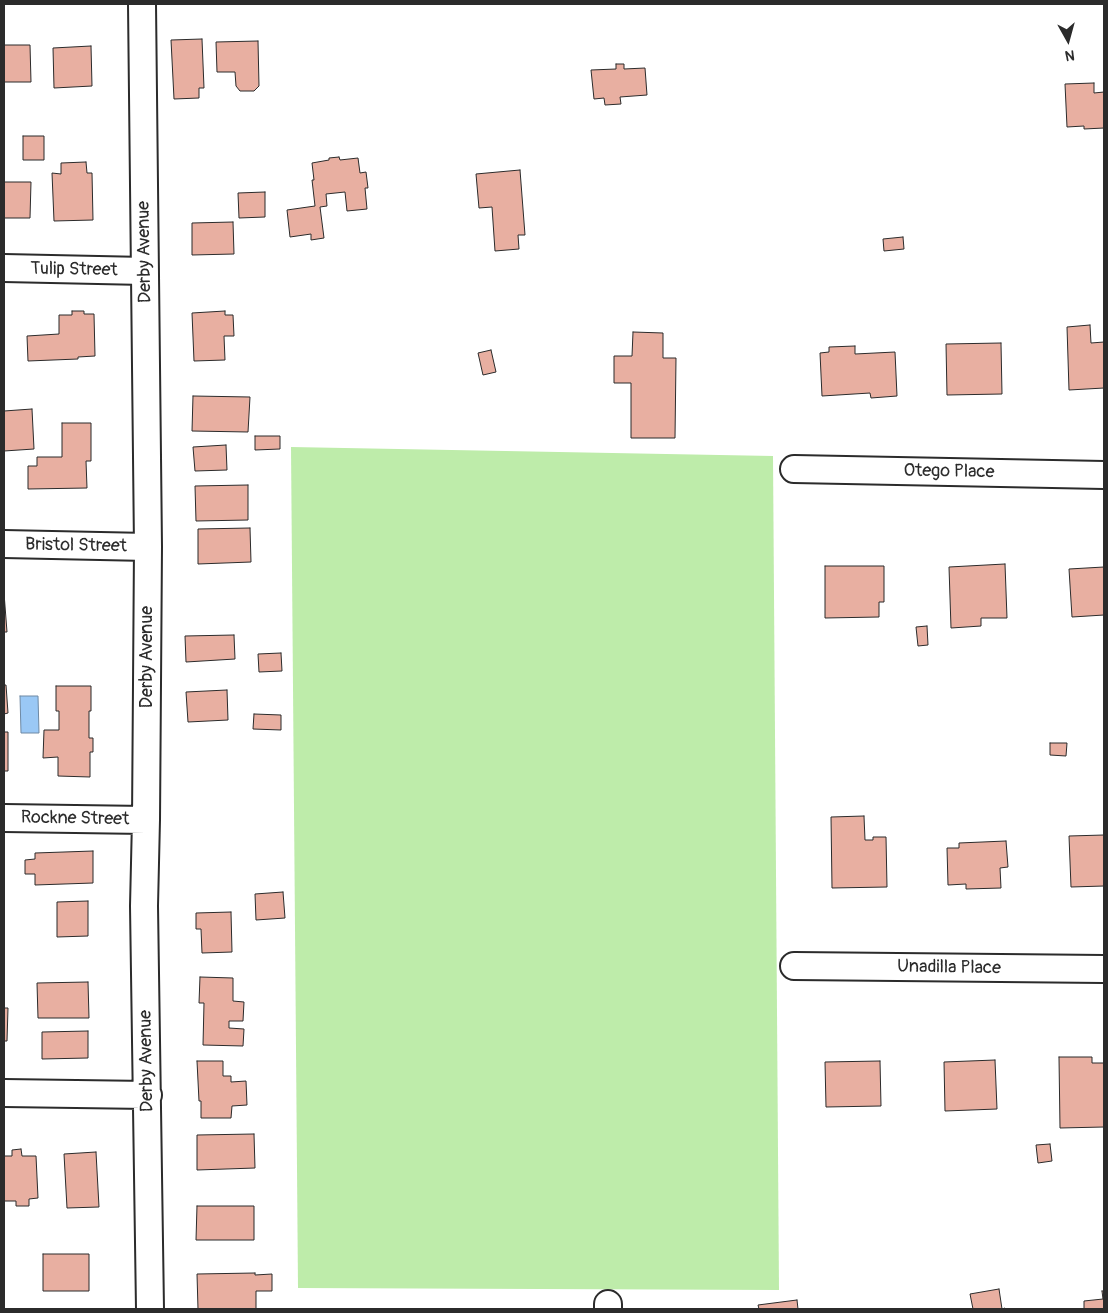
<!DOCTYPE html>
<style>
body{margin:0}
#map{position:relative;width:1108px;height:1313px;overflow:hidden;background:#fff;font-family:Pangolin,sans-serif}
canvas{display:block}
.frame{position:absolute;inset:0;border:5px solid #2b2b2b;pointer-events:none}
.north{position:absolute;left:1043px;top:15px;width:50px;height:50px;-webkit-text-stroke:4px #fff;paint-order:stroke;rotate:173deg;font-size:14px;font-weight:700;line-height:20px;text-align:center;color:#2b2b2b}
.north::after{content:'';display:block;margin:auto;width:18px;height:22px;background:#2b2b2b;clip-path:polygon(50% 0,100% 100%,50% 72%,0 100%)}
</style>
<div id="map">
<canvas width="1108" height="1313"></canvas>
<div class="frame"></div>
<div class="north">N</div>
</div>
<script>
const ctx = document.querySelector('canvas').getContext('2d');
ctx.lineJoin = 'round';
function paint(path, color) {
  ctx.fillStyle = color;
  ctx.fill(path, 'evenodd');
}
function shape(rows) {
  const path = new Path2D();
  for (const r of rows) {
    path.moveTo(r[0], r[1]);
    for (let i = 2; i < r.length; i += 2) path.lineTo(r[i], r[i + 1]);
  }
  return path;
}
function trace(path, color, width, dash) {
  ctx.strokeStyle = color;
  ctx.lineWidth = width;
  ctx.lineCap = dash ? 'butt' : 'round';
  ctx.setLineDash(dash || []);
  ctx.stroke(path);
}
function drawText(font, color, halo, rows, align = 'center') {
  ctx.font = font + ' Pangolin,sans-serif';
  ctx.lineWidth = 4;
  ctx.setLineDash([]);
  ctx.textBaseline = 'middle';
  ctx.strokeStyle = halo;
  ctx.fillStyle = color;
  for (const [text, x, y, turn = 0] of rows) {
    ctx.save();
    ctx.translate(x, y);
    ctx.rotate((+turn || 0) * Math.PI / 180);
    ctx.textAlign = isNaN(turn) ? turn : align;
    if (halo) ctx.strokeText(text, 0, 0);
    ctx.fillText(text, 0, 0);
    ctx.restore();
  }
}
paint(shape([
 [291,447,773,456,779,1290,298,1288]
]), '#beecaa');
const water = shape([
 [20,696,38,696,39,733,21,733,20,696]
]);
paint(water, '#9ac8f5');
trace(water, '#6e89a4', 1);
const building = shape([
 [202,39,204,88,199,88,199,98,174,99,171,40,202,39],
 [258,41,259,86,254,91,240,91,236,86,235,72,217,72,216,42,258,41],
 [4,45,30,45,31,82,4,82,4,45],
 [91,46,92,86,54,88,53,48,91,46],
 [616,64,624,64,624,69,645,68,647,95,620,97,621,104,605,105,604,98,594,99,591,70,616,69,616,64],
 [1094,83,1094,93,1104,92,1104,128,1084,129,1084,126,1067,127,1065,84,1094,83],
 [23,136,44,136,44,160,23,160,23,136],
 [339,157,340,160,358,158,360,173,366,172,368,188,365,188,367,209,347,211,345,192,326,194,327,206,320,207,324,238,311,240,311,234,290,237,287,210,315,206,312,180,314,180,312,163,329,160,329,158,339,157],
 [86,162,87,173,92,173,93,220,54,221,52,173,61,174,61,163,86,162],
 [520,170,525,235,518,235,519,249,495,251,492,207,479,208,476,174,520,170],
 [4,182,31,182,30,218,4,218,4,182],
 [265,192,265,217,239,218,238,193,265,192],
 [233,222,234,254,192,255,192,223,233,222],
 [903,237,904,249,884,251,883,239,903,237],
 [72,311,84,311,84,314,94,314,95,356,78,357,78,359,28,361,27,336,59,334,59,315,72,315,72,311],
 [225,311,225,315,233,315,234,336,224,336,225,360,194,361,192,313,225,311],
 [1090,325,1091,343,1104,342,1104,388,1069,390,1067,327,1090,325],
 [633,332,663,333,663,358,676,358,675,438,631,438,631,383,614,383,614,356,632,356,633,332],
 [1001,343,1002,394,947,395,946,344,1001,343],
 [855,346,855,354,895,352,897,396,871,398,870,393,822,396,820,353,829,352,829,347,855,346],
 [491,350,496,372,483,375,478,353,491,350],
 [193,396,250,397,248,432,192,431,193,396],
 [32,409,34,449,4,451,4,411,32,409],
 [62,423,91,423,91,461,86,461,87,488,28,489,28,466,37,466,37,457,62,457,62,423],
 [255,436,280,436,280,449,255,450,255,436],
 [226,445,227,470,195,471,193,447,226,445],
 [248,485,248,520,196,521,195,486,248,485],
 [250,528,251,562,198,564,198,529,250,528],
 [1005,564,1007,618,981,618,981,626,951,628,949,567,1005,564],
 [825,566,884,566,884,602,879,602,879,617,825,618,825,566],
 [1104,567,1104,615,1072,617,1069,569,1104,567],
 [4,593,7,632,4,632,4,593],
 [927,626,928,645,918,646,916,627,927,626],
 [234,635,235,659,186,662,185,636,234,635],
 [281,653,282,671,259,672,258,654,281,653],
 [4,685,6,685,8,713,4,714,4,685],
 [56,686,91,686,91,711,89,711,89,738,93,738,93,752,90,752,90,777,58,776,58,757,43,758,44,730,59,730,59,711,56,711,56,686],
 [227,690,228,720,188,722,186,692,227,690],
 [254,714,281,715,281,730,253,729,254,714],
 [4,732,8,732,8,771,4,771,4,732],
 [1050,743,1067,743,1066,756,1050,755,1050,743],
 [864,816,865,840,873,840,873,837,886,837,887,887,832,888,831,817,864,816],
 [1104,835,1104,886,1071,887,1069,836,1104,835],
 [1006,841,1008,867,1000,868,1001,888,966,889,966,884,948,885,947,848,959,848,959,843,1006,841],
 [93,851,93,883,35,885,35,874,25,874,25,860,35,859,35,853,93,851],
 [283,892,285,918,256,920,255,894,283,892],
 [88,901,88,936,57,937,57,902,88,901],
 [231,912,232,952,202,953,201,929,196,929,196,913,231,912],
 [200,977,233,978,233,1001,244,1002,243,1021,229,1021,229,1028,244,1029,243,1046,203,1045,204,1003,199,1003,200,977],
 [88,982,89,1018,38,1018,37,983,88,982],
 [4,1008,8,1008,7,1041,4,1041,4,1008],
 [88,1031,88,1058,42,1059,42,1032,88,1031],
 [1059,1057,1092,1057,1092,1063,1104,1063,1104,1127,1060,1128,1059,1057],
 [995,1060,997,1109,945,1111,944,1062,995,1060],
 [197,1061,223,1061,223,1076,231,1076,231,1082,246,1081,247,1105,232,1106,231,1118,201,1118,201,1101,199,1101,197,1061],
 [880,1061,881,1106,826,1107,825,1062,880,1061],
 [254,1134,255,1168,197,1170,197,1135,254,1134],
 [1050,1144,1052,1161,1038,1163,1036,1145,1050,1144],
 [21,1149,22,1156,36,1156,38,1198,29,1199,29,1206,16,1206,16,1201,4,1201,4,1156,12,1156,12,1150,21,1149],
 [96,1152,99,1207,67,1208,64,1154,96,1152],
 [197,1206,254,1206,254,1240,196,1240,197,1206],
 [43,1254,89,1254,89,1291,43,1291,43,1254],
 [255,1273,255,1275,272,1274,272,1291,256,1291,256,1309,198,1309,197,1274,255,1273],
 [999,1289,1002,1309,1005,1308,1005,1309,973,1309,970,1294,999,1289],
 [1102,1291,1104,1291,1104,1309,1084,1309,1084,1301,1103,1299,1102,1291],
 [797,1300,798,1309,759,1309,758,1305,797,1300]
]);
paint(building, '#e8afa1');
trace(building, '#2b2b2b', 1);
const minor = shape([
 [142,4,148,547,146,820,144,906,150,1309],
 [4,268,145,271],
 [794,469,1104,475],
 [4,544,148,547],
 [4,818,146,820],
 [794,966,1104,969],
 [4,1093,148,1095],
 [608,1304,608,1309]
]);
trace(minor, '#2b2b2b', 30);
trace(minor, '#fff', 26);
drawText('18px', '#2b2b2b', '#fff', [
 ["Derby Avenue",145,252,-91],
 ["Tulip Street",74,270,1],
 ["Otego Place",949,472,1],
 ["Bristol Street",76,546,1],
 ["Derby Avenue",147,657,-90],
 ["Rockne Street",75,819,1],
 ["Unadilla Place",949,968,1],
 ["Derby Avenue",147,1061,-91]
]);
</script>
